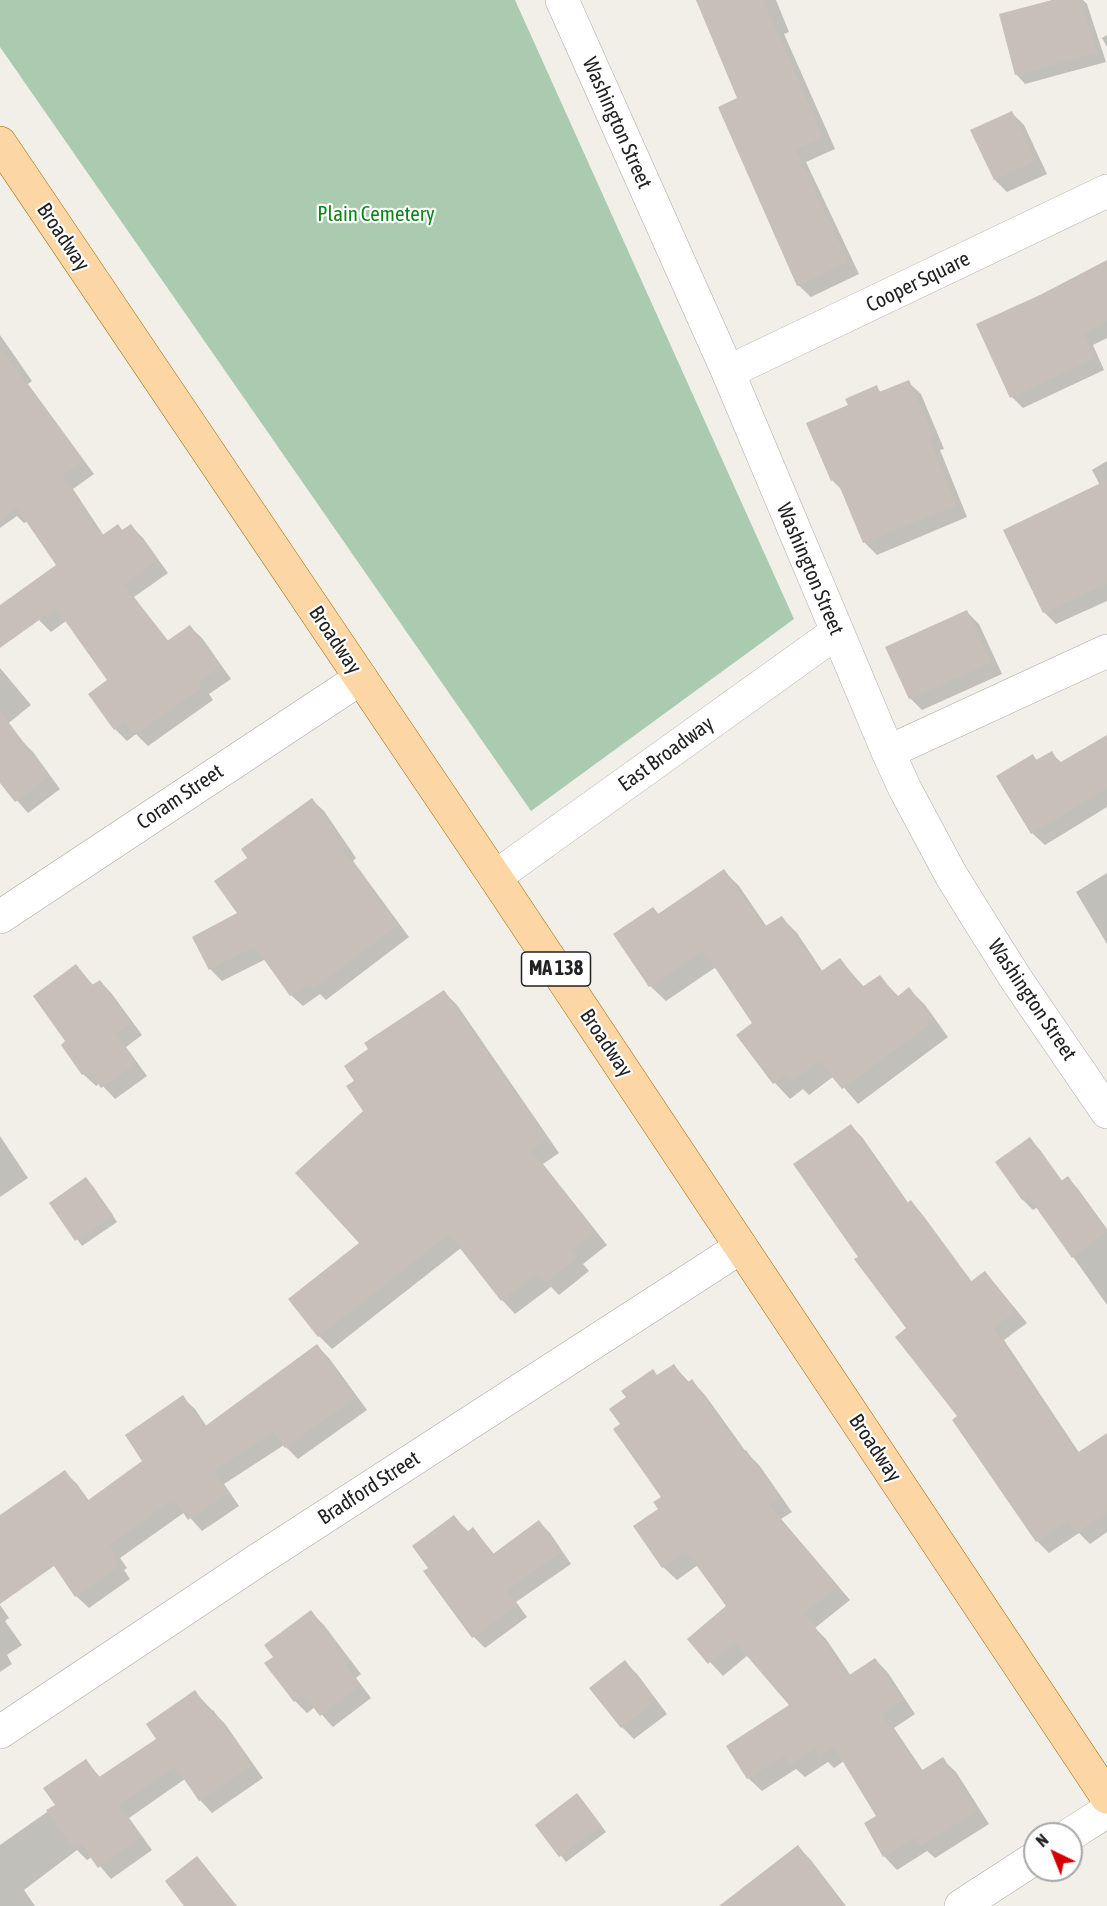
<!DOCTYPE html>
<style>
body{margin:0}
#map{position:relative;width:1107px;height:1906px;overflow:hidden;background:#f2efe9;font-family:"Asap Condensed",sans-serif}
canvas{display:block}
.north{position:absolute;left:1023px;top:1822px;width:60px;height:60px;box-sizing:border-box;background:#fff;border:2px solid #a7a7a7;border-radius:50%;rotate:317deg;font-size:16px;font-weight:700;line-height:24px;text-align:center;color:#222}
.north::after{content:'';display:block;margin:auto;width:21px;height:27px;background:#d40000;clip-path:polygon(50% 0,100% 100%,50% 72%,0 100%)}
</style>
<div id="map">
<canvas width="1107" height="1906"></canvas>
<div class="north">N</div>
</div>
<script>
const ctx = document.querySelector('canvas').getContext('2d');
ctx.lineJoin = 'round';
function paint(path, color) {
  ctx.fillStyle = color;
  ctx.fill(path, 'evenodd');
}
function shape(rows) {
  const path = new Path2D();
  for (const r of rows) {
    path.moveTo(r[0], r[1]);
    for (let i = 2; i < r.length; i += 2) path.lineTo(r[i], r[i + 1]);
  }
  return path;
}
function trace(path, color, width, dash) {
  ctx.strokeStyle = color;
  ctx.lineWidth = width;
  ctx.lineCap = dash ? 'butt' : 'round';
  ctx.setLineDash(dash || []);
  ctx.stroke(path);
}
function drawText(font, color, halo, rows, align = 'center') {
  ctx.font = font + ' "Asap Condensed",sans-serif';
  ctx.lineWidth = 4.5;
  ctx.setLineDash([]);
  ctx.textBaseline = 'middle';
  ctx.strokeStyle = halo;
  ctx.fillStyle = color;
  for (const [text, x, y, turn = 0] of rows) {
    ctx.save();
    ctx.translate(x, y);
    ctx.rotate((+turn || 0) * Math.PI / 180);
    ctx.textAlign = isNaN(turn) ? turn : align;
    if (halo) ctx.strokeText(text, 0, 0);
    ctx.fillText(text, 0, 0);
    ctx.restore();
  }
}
paint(shape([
 [0,0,515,0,794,619,531,811,0,47]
]), '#aacbaf');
paint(shape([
 [698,0,776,0,789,32,784,34,835,149,806,162,859,274,811,297,798,285,739,99],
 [1058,0,1083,0,1087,4,1106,62,1025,84,1016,74],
 [1107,35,1107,47,1102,38],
 [1012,113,1024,125,1047,174,1007,192,995,180],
 [1107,262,1107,338,1093,345,1104,370,1023,408,1012,397,1041,297],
 [0,335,32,381,28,384,94,474,73,489,104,536,123,532,131,526,143,538,168,573,134,597,169,642,190,627,202,638,231,679,209,694,213,700,148,746,136,734,127,741,115,729,109,681,66,621,51,632,39,620,20,593,58,565,28,521,24,523,17,516,0,528],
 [908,382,921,394,944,449,940,450,967,517,877,555,864,542,843,491,832,480,850,406,876,387,882,393],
 [1107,461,1107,601,1056,624,1044,612,1100,485,1092,470],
 [967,612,979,624,1002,674,922,710,910,698],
 [0,668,31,705,0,730],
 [1107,737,1107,807,1045,845,1032,833,1032,756,1038,761,1051,753,1062,763],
 [21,740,33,752,60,789,28,813,0,781,0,757],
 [312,800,324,811,356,858,353,861,409,937,326,1000,320,994,303,1006,291,995,266,959,222,981,211,970,194,937,239,914,249,859],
 [724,871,739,886,767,927,782,918,797,933,823,972,840,960,865,988,880,977,899,997,909,989,925,1005,948,1037,858,1104,834,1076,809,1095,803,1089,790,1099,775,1083,738,1035,754,1023,716,967,666,1001,650,986,653,908,660,915],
 [1107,873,1107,944,1076,892],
 [76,966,94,986,100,981,112,994,142,1035,126,1047,147,1076,115,1099,100,1083,96,1086,83,1074,63,1045,67,1041],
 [444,992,457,1005,559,1153,543,1164,607,1245,583,1264,589,1271,559,1295,551,1287,515,1314,502,1300,461,1248,332,1349,319,1336,361,1243,365,1111,356,1082],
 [851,1126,862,1137,909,1204,911,1202,922,1214,972,1282,985,1273,996,1285,1027,1323,1004,1340,1080,1454,1107,1435,1107,1532,1090,1544,1079,1533,1049,1553,1037,1541,960,1417,908,1328,860,1257],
 [0,1136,28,1178,0,1197],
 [1030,1139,1040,1150,1063,1182,1068,1178,1078,1189,1107,1229,1107,1305,1038,1207,1033,1210,1023,1200,997,1162],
 [92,1185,117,1222,82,1246,51,1203],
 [317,1346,329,1358,367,1410,298,1459,284,1445,224,1484,239,1506,202,1531,185,1512,120,1558,127,1568,124,1570,130,1579,89,1608,76,1596,65,1472,77,1484,89,1501,144,1461,182,1397,195,1409,207,1427],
 [674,1366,690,1383,692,1381,705,1395,746,1452,759,1465,792,1512,781,1519,850,1600,815,1628,826,1639,851,1676,875,1659,888,1673,915,1714,894,1728,923,1771,942,1759,956,1772,989,1824,935,1858,927,1851,897,1870,884,1856,866,1824,878,1816,844,1761,834,1768,828,1762,805,1777,796,1769,762,1791,748,1778,791,1705,748,1655,723,1676,689,1639,728,1606,698,1565,677,1580,663,1567,660,1509,663,1497,622,1425,658,1376],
 [454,1517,469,1532,473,1529,494,1554,539,1522,550,1533,571,1564,516,1602,527,1617,485,1648,474,1637,425,1572,430,1568],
 [0,1605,9,1618,5,1621,22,1645,7,1655,12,1664,0,1672],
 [310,1612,323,1624,361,1674,356,1678,371,1698,333,1727,315,1707,307,1713,295,1701,275,1657],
 [625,1662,637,1674,667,1714,634,1739,622,1727],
 [195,1692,225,1724,263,1778,212,1813,200,1800,185,1779,129,1818,152,1850,111,1879,92,1857,87,1860,77,1850,24,1890,35,1906,0,1906,0,1845,57,1805,85,1761,101,1778,158,1739],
 [583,1801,606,1832,566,1862,537,1825],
 [798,1847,810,1859,846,1906,756,1906]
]), '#0003');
paint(shape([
 [696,0,763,0,823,137,795,149,848,262,797,286,718,107,737,98],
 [1052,0,1080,0,1097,53,1015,75,999,14],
 [1012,111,1035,161,994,180,970,130],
 [1107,260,1107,321,1083,334,1094,358,1010,398,976,324,1040,295],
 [0,347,83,461,62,476,101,536,118,524,122,530,131,524,157,561,123,585,167,641,190,625,220,666,199,682,202,687,135,735,125,721,114,730,88,694,107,680,56,608,0,648,0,605,56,565,17,508,0,521],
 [909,380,933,436,929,438,956,505,863,543,836,478,831,481,806,423,848,405,845,399,877,385,879,392],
 [1107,480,1107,583,1043,613,1003,530],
 [967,610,991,662,909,699,885,647],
 [0,711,49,776,15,802,0,783],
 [1107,735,1107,788,1031,834,996,776,1033,754,1036,760,1052,751,1059,763],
 [312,798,346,846,342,849,398,925,313,989,309,983,290,996,255,947,209,970,192,937,237,913,214,881,247,858,241,849],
 [724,869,764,927,782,916,820,972,840,958,862,987,880,975,897,997,909,987,934,1021,842,1089,819,1061,792,1081,787,1074,773,1084,736,1035,752,1023,703,950,649,987,613,934,653,907,658,914],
 [76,964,92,985,100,980,131,1023,115,1034,136,1063,101,1088,89,1070,82,1075,61,1045,65,1041,33,996],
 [444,990,547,1139,531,1150,595,1231,571,1250,577,1258,545,1283,537,1273,501,1301,449,1234,318,1337,288,1299,359,1243,295,1173,363,1111,346,1086,354,1081,344,1066,368,1049,364,1043],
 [851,1124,907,1203,911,1200,970,1282,985,1271,1016,1311,993,1328,1077,1453,1107,1433,1107,1512,1077,1533,1068,1520,1036,1542,952,1420,957,1416,895,1337,906,1328,854,1259,858,1257,793,1164],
 [1030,1137,1061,1181,1068,1176,1107,1231,1072,1258,1028,1196,1022,1200,995,1162],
 [86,1177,113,1215,75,1241,49,1203],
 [317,1344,356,1397,285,1448,273,1432,213,1471,228,1493,188,1520,174,1499,109,1545,116,1556,113,1557,119,1566,75,1597,54,1566,0,1604,0,1515,65,1470,87,1501,142,1461,125,1435,183,1395,204,1427],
 [674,1364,687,1383,692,1379,743,1452,746,1450,780,1498,769,1505,838,1586,803,1614,813,1624,848,1676,875,1658,903,1700,881,1714,921,1771,943,1757,977,1811,920,1846,915,1837,883,1857,864,1823,876,1816,834,1747,820,1756,815,1748,790,1765,784,1755,747,1779,726,1746,789,1705,735,1642,708,1664,687,1639,726,1606,686,1551,662,1568,633,1526,658,1509,653,1502,661,1497,613,1429,620,1424,609,1409,626,1397,621,1391,653,1369,657,1375],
 [454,1515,467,1532,473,1527,493,1554,539,1520,561,1552,507,1590,518,1605,472,1638,423,1571,428,1568,412,1546],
 [311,1610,350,1662,345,1665,360,1685,320,1716,303,1694,294,1702,264,1663,273,1657,264,1645],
 [625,1660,656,1701,621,1728,589,1688],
 [195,1690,210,1712,213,1710,252,1765,199,1801,175,1766,118,1805,141,1837,98,1868,81,1844,74,1849,46,1810,55,1805,43,1788,86,1759,99,1777,156,1739,146,1724],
 [577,1793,601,1825,559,1857,535,1825],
 [798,1845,845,1906,719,1906],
 [197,1856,237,1906,184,1906,165,1881]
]), '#c7bfb8');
const minor = shape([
 [562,0,728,372,888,752,905,789,951,875,982,925,1016,979,1107,1112],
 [728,372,1107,191],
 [888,752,1107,651],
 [495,877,837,632],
 [0,917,361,678],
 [0,1732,258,1560,741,1247],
 [1071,1834,1107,1811],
 [961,1906,1035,1858]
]);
const major = shape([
 [0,143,495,877,1107,1797]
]);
trace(minor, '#a9a9a9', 34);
trace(major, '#a06b00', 34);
trace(minor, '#fff', 33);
trace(major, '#fcd6a4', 33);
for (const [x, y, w] of [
 [556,969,69]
]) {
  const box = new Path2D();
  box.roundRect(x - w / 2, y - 17, w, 34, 4.5);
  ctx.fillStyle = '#fff';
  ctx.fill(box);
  trace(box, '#222', 1.5);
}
drawText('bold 20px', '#222', null, [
 ["MA 138",556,969]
]);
drawText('21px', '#222', '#fff', [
 ["Washington Street",617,123,66],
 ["Broadway",63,237,56],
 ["Cooper Square",918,282,-26],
 ["Washington Street",810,569,67],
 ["Broadway",335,640,56],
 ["East Broadway",666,754,-36],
 ["Coram Street",180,797,-34],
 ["Washington Street",1032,1000,56],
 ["Broadway",606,1043,56],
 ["Broadway",875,1448,56],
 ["Bradford Street",369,1488,-33]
]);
drawText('21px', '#0c8416', '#fff', [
 ["Plain Cemetery",376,214]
]);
</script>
